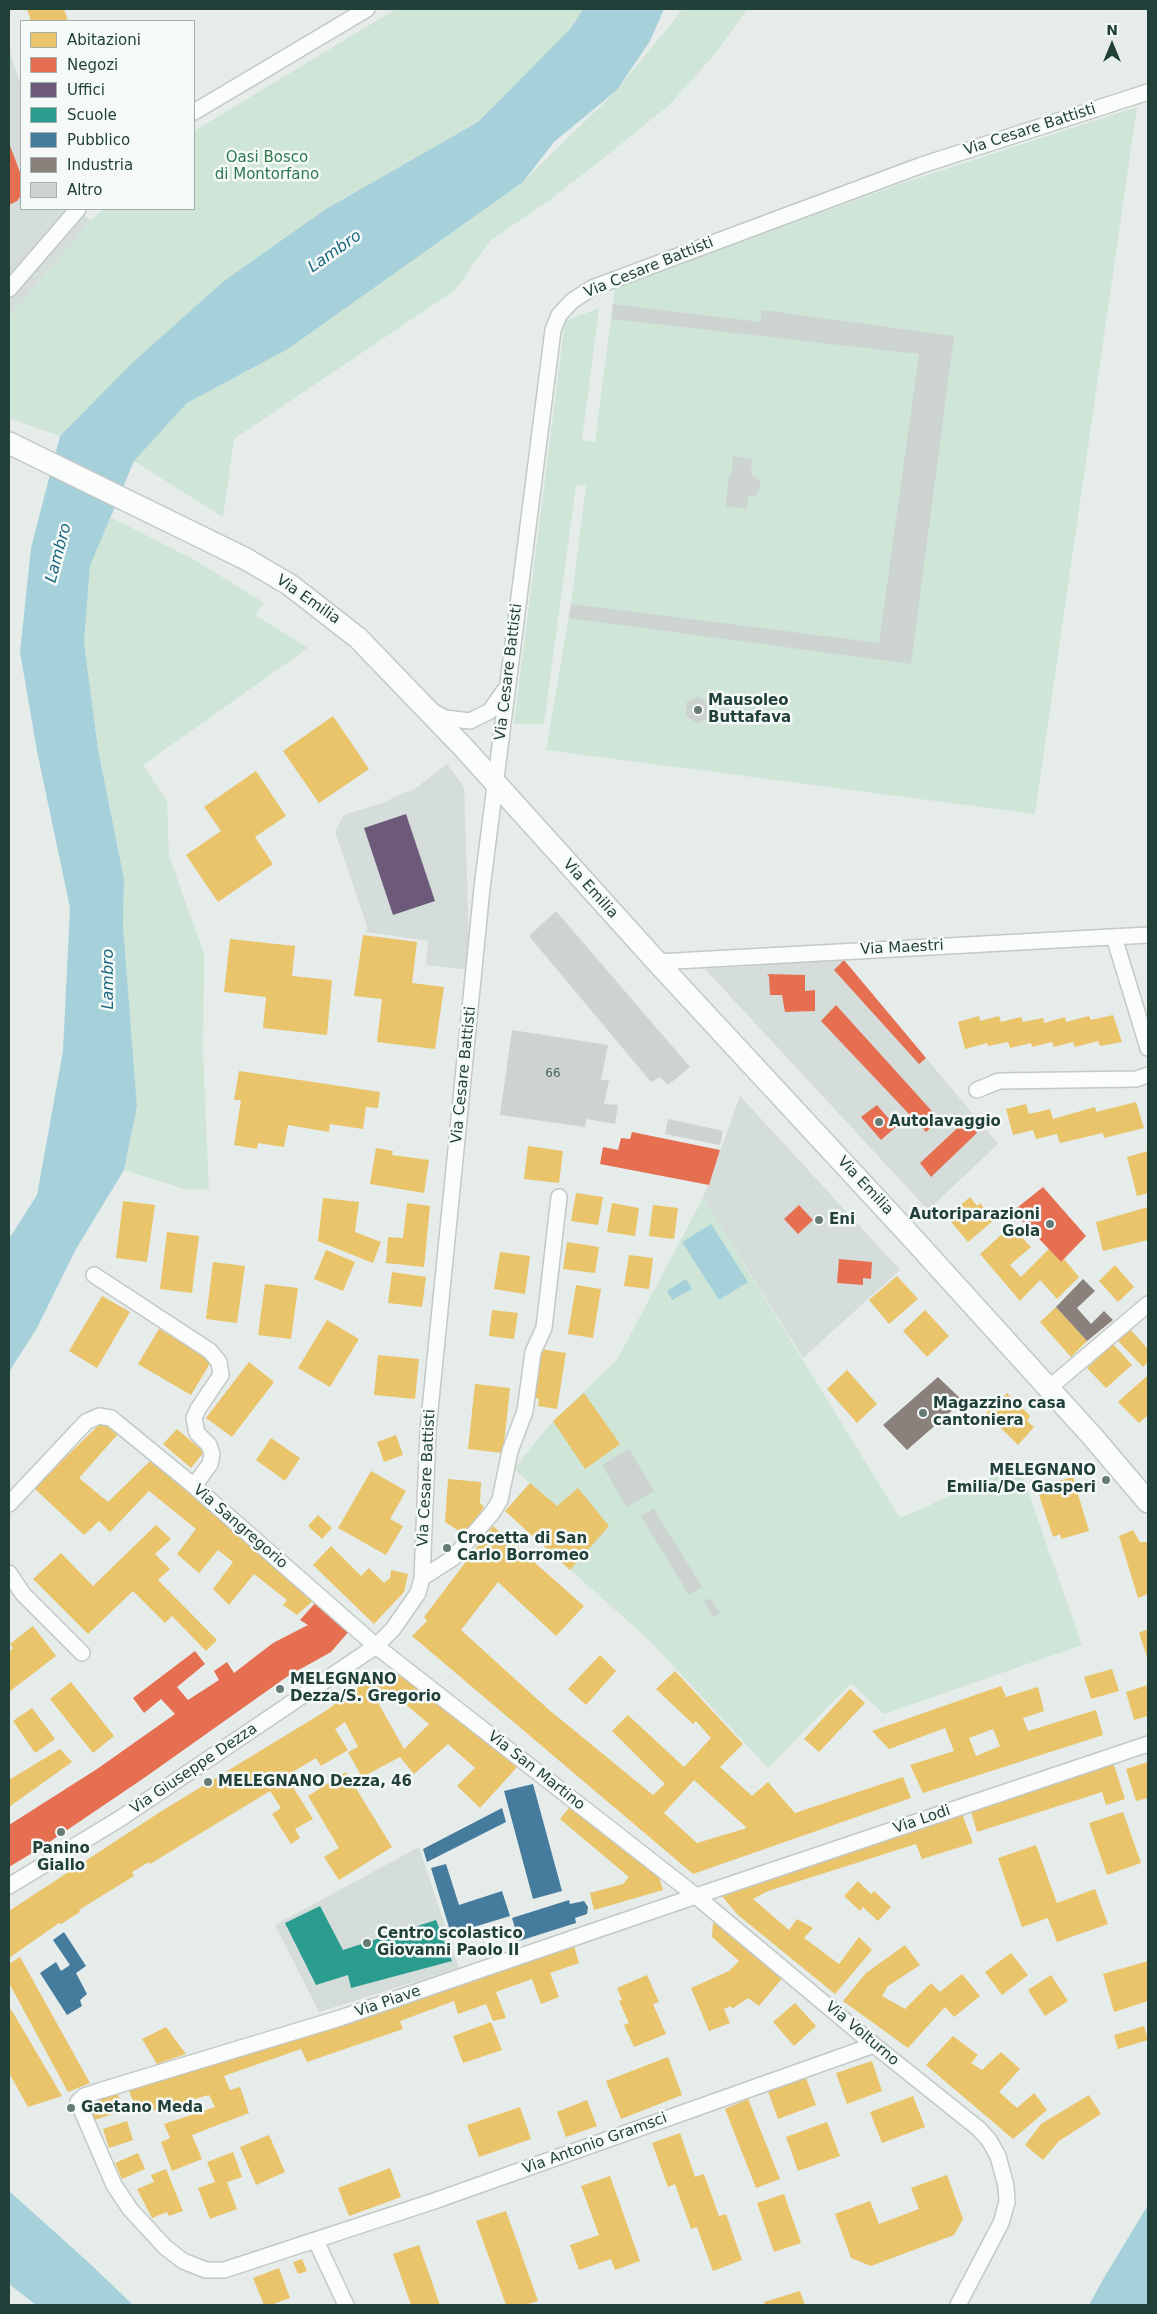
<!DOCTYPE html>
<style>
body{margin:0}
#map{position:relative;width:1157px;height:2314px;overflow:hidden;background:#e6ece9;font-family:"DejaVu Sans",sans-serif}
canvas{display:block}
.frame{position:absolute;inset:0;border:10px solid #22403a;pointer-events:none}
.legend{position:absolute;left:20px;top:20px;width:175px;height:190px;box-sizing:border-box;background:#f5faf8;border:1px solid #a1b0ac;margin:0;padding:6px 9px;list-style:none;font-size:15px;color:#22403a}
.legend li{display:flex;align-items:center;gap:10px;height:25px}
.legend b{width:25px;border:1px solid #a1b0ac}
.north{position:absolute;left:1087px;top:20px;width:50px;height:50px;-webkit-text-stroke:4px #f5faf8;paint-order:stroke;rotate:0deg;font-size:14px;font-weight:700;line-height:20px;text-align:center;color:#22403a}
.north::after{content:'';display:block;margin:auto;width:18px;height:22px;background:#22403a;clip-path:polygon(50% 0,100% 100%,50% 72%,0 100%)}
</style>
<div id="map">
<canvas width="1157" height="2314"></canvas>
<div class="frame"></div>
<ul class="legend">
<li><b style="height:14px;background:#e9c46a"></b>Abitazioni</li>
<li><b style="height:14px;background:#e76f51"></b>Negozi</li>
<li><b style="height:14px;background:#6d597a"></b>Uffici</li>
<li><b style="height:14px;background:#2a9d8f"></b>Scuole</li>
<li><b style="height:14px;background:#457b9d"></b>Pubblico</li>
<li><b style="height:14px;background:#8a817c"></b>Industria</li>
<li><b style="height:14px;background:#cdd3d1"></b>Altro</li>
</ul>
<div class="north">N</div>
</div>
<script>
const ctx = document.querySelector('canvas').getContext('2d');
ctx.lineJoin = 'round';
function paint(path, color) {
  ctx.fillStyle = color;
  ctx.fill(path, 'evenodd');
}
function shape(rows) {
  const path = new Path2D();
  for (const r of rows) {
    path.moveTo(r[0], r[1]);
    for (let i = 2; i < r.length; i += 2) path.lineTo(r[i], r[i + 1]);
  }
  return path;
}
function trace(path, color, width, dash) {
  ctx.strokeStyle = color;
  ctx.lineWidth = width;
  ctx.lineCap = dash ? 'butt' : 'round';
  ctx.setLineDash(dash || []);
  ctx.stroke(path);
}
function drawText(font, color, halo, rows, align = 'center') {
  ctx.font = font + ' "DejaVu Sans",sans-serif';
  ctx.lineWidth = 5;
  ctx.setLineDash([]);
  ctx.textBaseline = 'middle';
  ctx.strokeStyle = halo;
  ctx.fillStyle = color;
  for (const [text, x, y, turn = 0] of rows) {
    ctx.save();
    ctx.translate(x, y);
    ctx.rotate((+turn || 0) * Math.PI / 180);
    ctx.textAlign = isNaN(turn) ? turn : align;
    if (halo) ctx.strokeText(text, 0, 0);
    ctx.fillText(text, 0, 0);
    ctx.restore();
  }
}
paint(shape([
 [9,49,21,87,21,209,78,209,91,221,9,317],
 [447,764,464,787,470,970,426,965,428,941,366,932,367,926,335,832,344,815,385,802,405,792,412,791],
 [844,960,998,1144,928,1210,705,969],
 [740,1096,900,1270,803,1358,703,1198],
 [419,1847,459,1968,319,2012,275,1925]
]), '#d4ddd9');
paint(shape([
 [396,9,583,9,571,28,478,122,326,209,131,364,60,436,11,419,9,415,9,317,91,221,103,209,194,209,194,131],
 [683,9,747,9,716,53,669,105,605,157,547,202,491,240,455,290,234,439,223,517,134,461,187,403,288,349,523,182,617,90],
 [1137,107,1035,814,546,750,571,604,586,486,576,485,544,724,514,724,565,321,599,308,582,440,595,442,615,287,906,182],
 [110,517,195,560,264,603,255,615,308,648,143,765,167,801,169,856,204,954,203,1054,209,1189,188,1190,124,1170,137,1107,123,925,124,879,98,749,84,642,90,566],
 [703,1198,900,1518,1019,1466,1082,1645,884,1714,851,1683,768,1768,651,1642,505,1511,530,1483,514,1469,553,1421,617,1360]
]), '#cfe5d7');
paint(shape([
 [583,9,664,9,650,41,617,90,554,142,523,182,288,349,187,403,134,461,90,566,84,642,98,749,124,879,123,925,137,1107,124,1170,76,1249,37,1328,9,1372,9,1239,37,1195,63,1051,70,908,37,751,20,652,31,548,60,436,131,364,224,281,326,209,478,122,571,28],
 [711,1224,748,1282,719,1300,682,1242],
 [686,1279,692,1289,672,1300,667,1291],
 [9,2191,86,2260,133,2305,36,2305,9,2284],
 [1148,2205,1148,2305,1089,2305,1105,2276]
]), '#a6d1da');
paint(shape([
 [27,9,64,9,68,21,31,21],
 [333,716,369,769,319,803,283,751],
 [256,771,286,816,255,837,273,864,218,902,186,855,221,831,204,807],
 [363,935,417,942,412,983,444,987,435,1049,377,1042,382,999,354,996],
 [230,939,295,946,292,976,332,980,327,1035,263,1028,266,997,224,992],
 [1113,1015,1122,1042,1100,1046,1098,1041,1075,1047,1073,1042,1054,1047,1052,1042,1032,1047,1031,1043,1010,1048,1008,1042,988,1046,987,1043,965,1049,958,1022,979,1016,980,1021,999,1016,1001,1022,1021,1017,1023,1022,1043,1018,1044,1023,1065,1017,1066,1022,1089,1016,1091,1020],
 [239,1071,380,1092,378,1108,366,1107,363,1129,330,1124,329,1132,288,1125,284,1147,258,1143,257,1149,234,1145,241,1100,234,1100],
 [1136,1102,1144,1128,1104,1138,1103,1133,1060,1143,1057,1134,1036,1139,1033,1130,1013,1135,1006,1109,1026,1104,1029,1114,1050,1109,1053,1119,1095,1107,1096,1112],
 [528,1146,563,1151,559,1183,524,1179],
 [376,1148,393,1151,392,1155,429,1160,424,1193,370,1184],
 [1148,1151,1148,1193,1137,1196,1127,1157],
 [576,1193,603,1197,598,1225,571,1221],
 [970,1197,977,1206,980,1203,994,1220,968,1242,947,1217],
 [323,1198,359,1202,355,1232,381,1242,373,1263,318,1241],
 [123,1201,155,1205,147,1262,116,1258],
 [407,1203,430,1206,424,1267,386,1263,388,1237,403,1238],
 [612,1203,639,1208,635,1236,607,1232],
 [653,1205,678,1208,674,1239,649,1236],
 [1148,1207,1148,1240,1103,1251,1096,1222],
 [1011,1226,1031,1247,1010,1265,1021,1277,1049,1249,1061,1262,1064,1259,1079,1277,1057,1299,1040,1280,1020,1301,980,1254],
 [167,1232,199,1236,192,1293,160,1289],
 [567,1242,599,1247,595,1273,563,1269],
 [326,1250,355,1262,343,1291,314,1279],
 [500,1252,530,1256,525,1294,494,1289],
 [629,1255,653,1258,649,1289,624,1286],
 [213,1262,245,1266,237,1323,206,1319],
 [1115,1265,1134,1287,1118,1302,1099,1281],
 [392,1272,426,1277,422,1307,388,1303],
 [897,1276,918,1299,889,1324,869,1300],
 [265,1284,298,1288,291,1339,258,1335],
 [576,1285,601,1289,593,1338,568,1334],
 [102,1296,130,1312,97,1368,69,1351],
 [1056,1307,1087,1341,1071,1357,1040,1322],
 [492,1310,518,1313,514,1339,489,1336],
 [925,1310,949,1336,927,1357,903,1331],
 [327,1320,359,1339,330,1387,298,1368],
 [159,1329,212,1360,191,1395,138,1364],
 [1130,1329,1148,1349,1148,1362,1143,1367,1118,1341],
 [1113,1344,1132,1365,1106,1388,1087,1368],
 [541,1349,566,1353,557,1409,538,1406,539,1399,534,1398],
 [378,1355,419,1359,415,1399,374,1395],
 [249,1362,274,1382,232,1437,206,1418],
 [847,1370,877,1404,857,1423,827,1389],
 [1148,1375,1148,1415,1139,1423,1118,1402],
 [475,1384,510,1388,503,1453,468,1449],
 [584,1393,620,1444,585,1469,553,1421],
 [1007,1393,1030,1416,1027,1421,1034,1427,1018,1445,986,1413],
 [103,1421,118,1434,79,1478,108,1502,152,1459,314,1600,297,1615,283,1605,287,1600,254,1574,229,1605,213,1589,233,1562,218,1550,199,1573,177,1554,196,1529,149,1491,110,1532,99,1521,84,1535,34,1488],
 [177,1429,204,1452,191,1468,163,1444],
 [396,1435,403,1455,384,1462,377,1442],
 [271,1438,300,1458,285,1481,256,1460],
 [371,1471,406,1491,390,1519,403,1526,386,1555,338,1528],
 [1073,1477,1089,1531,1061,1539,1060,1534,1053,1537,1039,1495,1047,1493,1044,1485],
 [448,1479,481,1482,480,1503,484,1507,465,1535,445,1522],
 [530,1483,557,1506,578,1488,609,1526,570,1570,505,1511],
 [318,1515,332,1528,322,1539,308,1526],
 [156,1525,171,1539,155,1554,170,1569,158,1580,217,1640,206,1651,172,1616,165,1623,133,1591,88,1634,33,1579,61,1553,93,1586],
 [493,1526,584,1606,556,1636,498,1582,461,1630,548,1709,653,1795,665,1784,612,1731,628,1715,684,1767,711,1738,696,1721,693,1724,656,1689,675,1671,743,1744,720,1767,752,1796,768,1782,795,1813,903,1777,911,1798,693,1874,412,1636,427,1621,424,1617],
 [694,1780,747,1828,697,1843,664,1813],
 [1133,1530,1140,1542,1148,1542,1148,1594,1138,1598,1119,1536],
 [331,1546,361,1576,369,1568,384,1583,390,1578,391,1570,408,1574,404,1592,374,1624,313,1565],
 [33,1626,56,1656,9,1692,9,1652,13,1648,10,1644],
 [1148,1629,1148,1660,1139,1633],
 [600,1655,616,1671,586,1705,568,1689],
 [1112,1669,1119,1691,1091,1699,1084,1677],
 [378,1673,399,1675,519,1765,480,1808,457,1786,475,1768,448,1744,414,1774,400,1757,362,1777,348,1752,358,1747,345,1722,335,1729,348,1750,321,1766,316,1758,286,1776,313,1819,295,1829,300,1838,291,1844,272,1814,281,1808,270,1791,150,1864,149,1862,132,1872,134,1876,95,1900,79,1910,80,1912,61,1924,59,1923,9,1958,9,1911,160,1812,324,1712],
 [387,1689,429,1724,404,1749,375,1697],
 [71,1682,114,1736,93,1753,50,1699],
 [1148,1685,1148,1716,1134,1720,1126,1692],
 [1001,1686,1006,1697,1038,1687,1044,1711,1023,1718,1028,1731,1096,1710,1103,1735,923,1793,910,1765,954,1751,945,1728,889,1749,872,1731],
 [993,1729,1000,1746,976,1756,969,1738],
 [850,1689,865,1703,819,1752,804,1739],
 [32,1708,55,1739,35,1753,13,1721],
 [60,1749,72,1762,9,1807,9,1780],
 [1113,1762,1125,1799,1106,1805,1102,1792,977,1832,970,1808],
 [1148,1762,1148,1798,1136,1801,1126,1769],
 [346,1772,392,1847,339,1880,324,1857,339,1848,308,1796],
 [572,1804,659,1877,663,1890,594,1910,590,1893,623,1884,629,1877,560,1819],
 [961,1811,973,1843,922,1859,916,1844,768,1891,753,1899,789,1930,797,1919,813,1928,804,1938,839,1964,859,1937,872,1950,835,1994,738,1915,721,1895],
 [1123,1812,1141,1863,1107,1875,1089,1823],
 [1036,1845,1057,1903,1095,1889,1108,1924,1057,1942,1048,1918,1022,1927,998,1858],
 [858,1881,871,1894,874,1891,891,1907,878,1921,863,1907,860,1911,844,1896],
 [718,1919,784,1976,759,2006,748,1998,732,2009,731,2006,724,2009,730,2023,709,2031,691,1988,729,1971,739,1961,712,1937,713,1924],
 [573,1943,579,1963,550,1973,559,1997,541,2004,532,1979,496,1992,506,2018,493,2021,486,2004,458,2014,454,2001,400,2021,403,2029,307,2062,301,2049,224,2076,230,2090,240,2087,249,2113,192,2135,202,2159,172,2171,161,2142,170,2138,164,2124,215,2107,209,2095,187,2101,188,2107,177,2111,175,2104,138,2115,128,2088],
 [905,1945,920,1965,888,1986,882,1996,905,2009,931,1983,940,1992,962,1974,980,1996,954,2017,945,2007,908,2048,843,2001,866,1973],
 [1011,1953,1028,1975,1002,1995,985,1972],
 [20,1957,90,2083,68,2092,9,1983,9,1964],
 [1148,1961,1148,2001,1114,2012,1103,1974],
 [647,1975,659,2002,653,2004,666,2034,634,2047,624,2025,629,2023,619,2001,622,2000,617,1988],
 [1051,1975,1068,2001,1045,2016,1028,1990],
 [795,2003,816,2026,794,2046,773,2022],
 [11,2009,62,2096,28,2107,9,2073,9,2012],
 [491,2022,502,2050,463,2063,453,2036],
 [1144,2026,1148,2040,1118,2049,1114,2035],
 [166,2027,186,2054,157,2064,142,2039],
 [953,2036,978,2055,971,2063,982,2070,1001,2052,1020,2069,999,2092,1017,2108,1034,2093,1047,2110,1013,2139,926,2065],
 [668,2057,682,2095,621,2119,606,2081],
 [872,2061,882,2091,847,2104,836,2073],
 [806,2078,816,2105,778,2119,768,2091],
 [117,2090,123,2111,94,2120,88,2099],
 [1089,2095,1101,2114,1059,2141,1043,2160,1025,2145,1041,2124],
 [913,2096,925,2127,882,2143,870,2112],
 [748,2099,780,2179,756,2188,725,2109],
 [587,2100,597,2126,566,2137,557,2112],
 [520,2107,531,2139,479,2157,467,2125],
 [127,2121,133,2140,109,2148,103,2129],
 [827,2122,840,2156,798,2171,786,2137],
 [680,2133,695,2177,704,2174,719,2216,726,2214,742,2260,713,2271,697,2227,691,2229,675,2184,668,2187,652,2143],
 [269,2135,285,2172,256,2185,240,2147],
 [233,2152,242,2177,227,2182,237,2209,210,2219,198,2188,215,2182,207,2162],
 [138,2153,145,2169,122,2179,115,2163],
 [390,2168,401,2197,349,2216,338,2188],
 [166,2169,183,2211,169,2216,167,2212,152,2218,137,2189,154,2182,151,2175],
 [947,2175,963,2219,954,2235,871,2266,851,2258,835,2214,870,2201,879,2224,919,2209,911,2188],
 [610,2176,640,2261,615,2270,611,2259,579,2270,570,2245,599,2235,581,2186],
 [784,2194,801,2243,774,2252,757,2203],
 [506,2211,538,2301,525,2305,506,2305,476,2221],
 [419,2245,440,2305,411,2305,393,2254],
 [302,2259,307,2271,298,2274,293,2262],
 [279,2268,290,2298,271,2305,264,2305,253,2278],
 [800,2291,805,2305,765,2305,764,2302]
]), '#e9c46a');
paint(shape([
 [9,143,21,175,21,196,17,201,9,205],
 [844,960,926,1058,919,1064,834,970],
 [767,974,805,975,805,991,815,990,815,1011,785,1012,782,995,770,995,769,976],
 [836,1005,940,1120,926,1132,821,1021],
 [877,1105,896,1127,881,1140,861,1117],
 [966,1120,977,1133,931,1177,920,1163],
 [632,1132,720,1150,709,1185,600,1164,603,1147,618,1150,621,1138,630,1139],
 [1043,1187,1086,1236,1061,1262,1013,1211],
 [799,1205,813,1220,798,1234,784,1219],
 [839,1259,872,1262,871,1279,863,1278,863,1285,837,1283],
 [317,1601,351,1629,331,1652,288,1676,144,1778,42,1847,9,1867,9,1825,97,1769,175,1714,161,1699,144,1713,133,1698,195,1651,205,1664,177,1687,188,1700,219,1680,214,1671,227,1662,234,1673,273,1643,308,1625,300,1620]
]), '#e76f51');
paint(shape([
 [406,814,435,901,393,915,364,828]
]), '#6d597a');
paint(shape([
 [320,1906,343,1950,436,1920,452,1961,351,1988,348,1975,316,1985,285,1923]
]), '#2a9d8f');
paint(shape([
 [533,1784,562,1891,533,1899,504,1791],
 [502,1808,506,1822,427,1862,423,1849],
 [446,1864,459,1905,502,1891,510,1916,451,1934,431,1868],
 [569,1900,570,1904,584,1901,588,1907,587,1914,575,1918,576,1923,519,1941,512,1918],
 [64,1932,86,1966,76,1973,87,1994,80,2000,82,2006,67,2015,40,1973,56,1962,61,1971,70,1965,53,1940]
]), '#457b9d');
paint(shape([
 [1083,1279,1095,1291,1077,1308,1091,1324,1104,1311,1113,1320,1087,1341,1056,1307],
 [938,1377,963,1401,907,1450,883,1425]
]), '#8a817c');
paint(shape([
 [613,304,760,322,762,310,954,336,911,664,569,618,571,604,879,643,919,354,612,319],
 [733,456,752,459,751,474,761,481,758,493,754,497,748,496,747,509,726,506,729,475,731,475],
 [698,696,710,704,709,718,697,723,686,716,686,703],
 [556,911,690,1067,668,1085,660,1077,651,1082,529,936],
 [512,1030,608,1045,601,1080,609,1080,604,1104,618,1105,615,1124,587,1119,585,1127,500,1115],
 [668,1119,723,1131,720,1145,665,1134],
 [629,1449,654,1491,627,1507,602,1465],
 [654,1509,702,1587,689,1595,641,1516],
 [710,1598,720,1613,713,1617,704,1602]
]), '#cdd3d1');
const street = shape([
 [194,112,367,9],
 [9,289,78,209],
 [432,711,445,718,470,721,490,711,504,691],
 [1114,937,1148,1048],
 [657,962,1148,935],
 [977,1090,999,1081,1136,1079,1148,1075],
 [94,1275,210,1351,219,1362,221,1375,198,1409,194,1418,197,1433,209,1445,212,1454,210,1464,194,1486],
 [1049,1388,1148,1304],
 [9,1504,86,1422,99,1416,111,1418,194,1486,376,1646,696,1896,874,2045,979,2129,989,2140,998,2156,1006,2186,1007,2202,1001,2223,958,2305],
 [9,1573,23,1594,82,1653],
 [422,1578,453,1558,492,1513,500,1500,510,1451,525,1411,533,1352,544,1328,559,1197],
 [9,1886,121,1818,376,1646,393,1629,418,1593,422,1578,428,1430,482,888,553,330,559,315,572,301,592,288,922,165,1148,92],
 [874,2045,437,2200,224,2270,206,2270,183,2261,165,2247,130,2209,114,2185,78,2102,84,2096,99,2091,340,2018,696,1896,1148,1744],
 [316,2241,346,2305]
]);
const secondary = shape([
 [9,443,246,559,290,585,358,638,463,747,657,962,906,1231,1092,1436,1148,1502]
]);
trace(street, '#c3c9c6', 18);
trace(secondary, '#c2c9c7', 24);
trace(street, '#fbfcfc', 15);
trace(secondary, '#fbfcfc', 21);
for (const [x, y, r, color] of [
 [698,710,5,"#677c77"],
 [879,1122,5,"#677c77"],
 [819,1220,5,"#677c77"],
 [1050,1224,5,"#677c77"],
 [923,1413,5,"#677c77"],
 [1106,1480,5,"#677c77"],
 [447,1548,5,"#677c77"],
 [280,1689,5,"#677c77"],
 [208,1782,5,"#677c77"],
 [61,1832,5,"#677c77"],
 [367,1943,5,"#677c77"],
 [71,2108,5,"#677c77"]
]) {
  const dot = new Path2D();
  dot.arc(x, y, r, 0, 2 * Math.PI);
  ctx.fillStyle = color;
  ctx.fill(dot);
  trace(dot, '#f5faf8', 2);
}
drawText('12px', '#4e6660', null, [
 ["66",553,1074]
]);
drawText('15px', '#22403a', '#f5faf8', [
 ["Via Cesare Battisti",1030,130,-18],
 ["Via Cesare Battisti",649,268,-22],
 ["Via Emilia",308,600,35],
 ["Via Cesare Battisti",509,672,-83],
 ["Via Emilia",590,889,48],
 ["Via Maestri",902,948,-3],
 ["Via Cesare Battisti",464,1075,-84],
 ["Via Emilia",865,1186,47],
 ["Via Cesare Battisti",427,1478,-87],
 ["Via Sangregorio",240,1527,41],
 ["Via Giuseppe Dezza",194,1769,-34],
 ["Via San Martino",536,1771,38],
 ["Via Lodi",922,1820,-19],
 ["Via Piave",388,2002,-19],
 ["Via Volturno",862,2034,40],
 ["Via Antonio Gramsci",595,2144,-20]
]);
drawText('15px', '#2b794d', '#f5faf8', [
 ["Oasi Bosco",267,158],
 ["di Montorfano",267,175]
]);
drawText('bold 15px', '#22403a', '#f5faf8', [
 ["Mausoleo",708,701],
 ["Buttafava",708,718],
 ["Autolavaggio",889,1122],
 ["Autoriparazioni",1040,1215,"right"],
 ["Gola",1040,1232,"right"],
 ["Eni",829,1220],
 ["Magazzino casa",933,1404],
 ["cantoniera",933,1421],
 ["MELEGNANO",1096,1471,"right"],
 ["Emilia/De Gasperi",1096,1488,"right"],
 ["Crocetta di San",457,1539],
 ["Carlo Borromeo",457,1556],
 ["MELEGNANO",290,1680],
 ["Dezza/S. Gregorio",290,1697],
 ["MELEGNANO Dezza, 46",218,1782],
 ["Panino",61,1849,"center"],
 ["Giallo",61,1866,"center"],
 ["Centro scolastico",377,1934],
 ["Giovanni Paolo II",377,1951],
 ["Gaetano Meda",81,2108]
], 'left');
drawText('italic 16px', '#1a687f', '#f5faf8', [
 ["Lambro",335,252,-35],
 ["Lambro",59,553,-75],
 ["Lambro",109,979,-90]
]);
</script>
